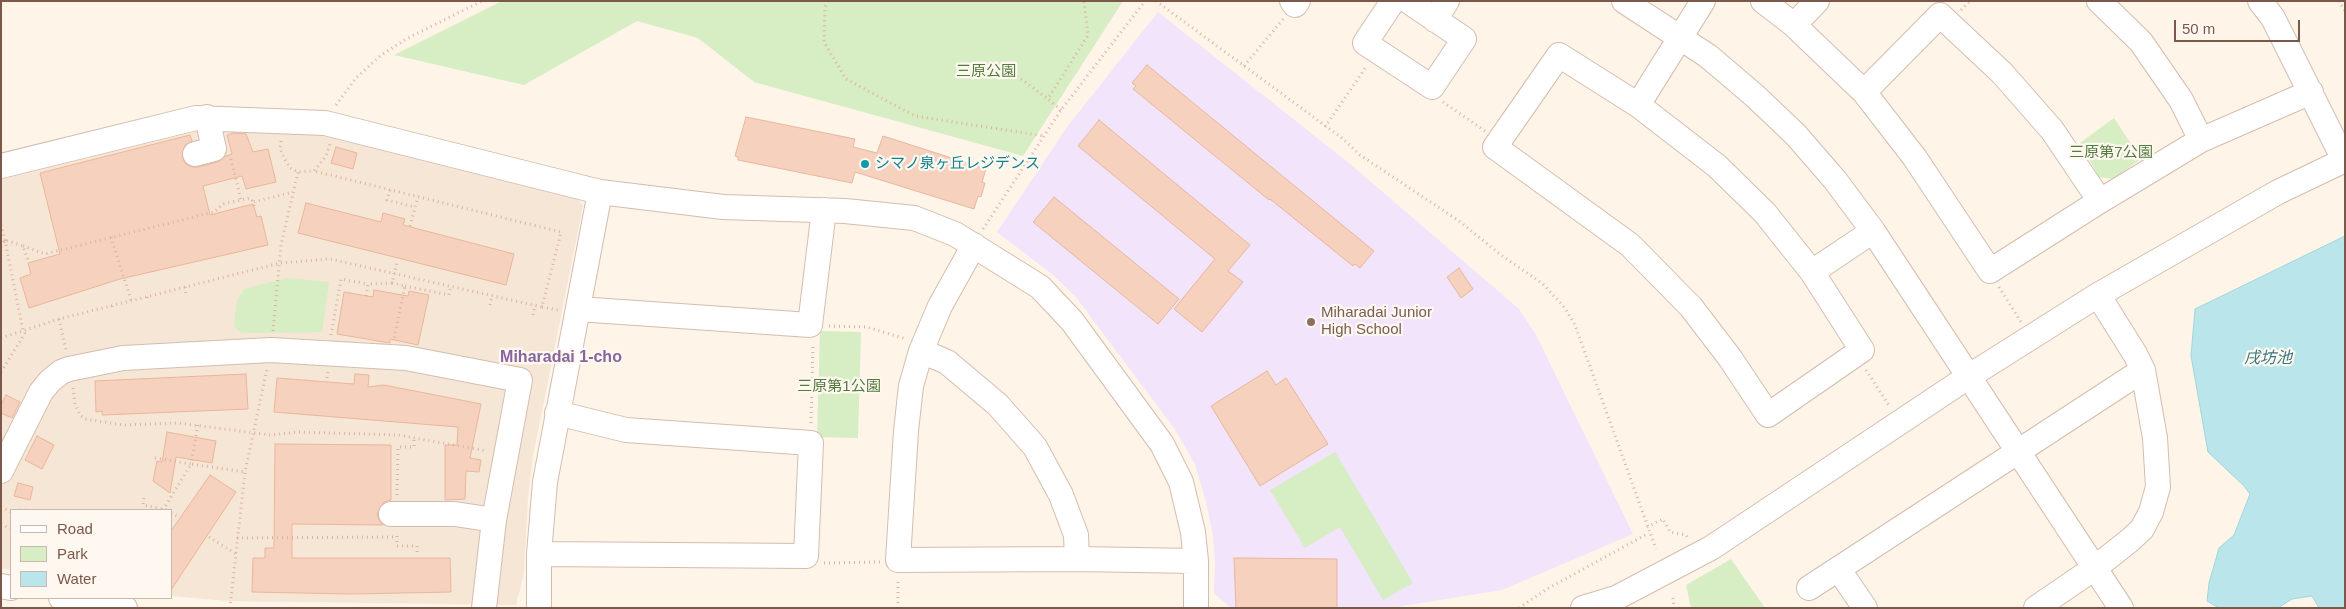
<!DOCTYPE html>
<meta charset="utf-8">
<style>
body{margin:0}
#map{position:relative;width:2346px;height:609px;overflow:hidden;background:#fef4e8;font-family:Arial,sans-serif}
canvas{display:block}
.frame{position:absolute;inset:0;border:2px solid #7b5849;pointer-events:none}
.legend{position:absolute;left:10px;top:509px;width:162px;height:90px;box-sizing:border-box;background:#fff8f0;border:1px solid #cab8ad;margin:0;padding:6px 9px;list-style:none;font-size:15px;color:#7b5849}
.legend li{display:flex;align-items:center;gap:10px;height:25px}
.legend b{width:25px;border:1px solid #cab8ad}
.scale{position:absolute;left:2174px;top:20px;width:126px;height:22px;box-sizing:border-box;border:2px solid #7b5849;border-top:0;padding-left:6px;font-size:15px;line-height:18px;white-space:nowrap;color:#7b5849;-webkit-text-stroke:4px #fff8f0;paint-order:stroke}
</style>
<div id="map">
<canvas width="2346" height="609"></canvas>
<div class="frame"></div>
<ul class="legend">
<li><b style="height:6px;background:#fff"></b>Road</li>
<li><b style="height:14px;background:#d7edc4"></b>Park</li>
<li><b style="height:14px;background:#bae5ea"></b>Water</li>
</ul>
<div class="scale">50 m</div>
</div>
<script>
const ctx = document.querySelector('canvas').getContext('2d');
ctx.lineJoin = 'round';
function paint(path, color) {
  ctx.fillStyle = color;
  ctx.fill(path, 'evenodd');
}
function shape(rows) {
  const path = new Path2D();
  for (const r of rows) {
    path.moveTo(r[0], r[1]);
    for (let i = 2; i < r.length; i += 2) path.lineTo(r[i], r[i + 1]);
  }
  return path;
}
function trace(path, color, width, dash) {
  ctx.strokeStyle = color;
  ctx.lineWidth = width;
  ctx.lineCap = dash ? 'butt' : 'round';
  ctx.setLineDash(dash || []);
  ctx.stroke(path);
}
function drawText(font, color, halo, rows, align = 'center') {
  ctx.font = font + ' Arial,"Noto Sans JP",sans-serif';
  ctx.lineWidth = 4.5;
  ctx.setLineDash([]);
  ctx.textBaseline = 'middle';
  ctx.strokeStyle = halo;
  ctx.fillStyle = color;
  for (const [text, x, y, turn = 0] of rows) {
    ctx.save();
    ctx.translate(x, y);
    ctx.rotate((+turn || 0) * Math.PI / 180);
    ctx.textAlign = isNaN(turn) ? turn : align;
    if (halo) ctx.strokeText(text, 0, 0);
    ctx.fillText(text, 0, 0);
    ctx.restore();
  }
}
paint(shape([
 [249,128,318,132,574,193,583,206,533,456,528,497,524,574,516,605,227,601,171,596,171,510,11,510,11,570,1,568,1,179,194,132]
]), '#f6e6d5');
paint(shape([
 [1158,12,1350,164,1519,309,1536,335,1633,534,1502,590,1390,608,1231,608,1214,593,1215,564,1213,535,1206,502,1195,464,1174,428,1075,296,1053,275,997,232,1067,127]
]), '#f1e4fb');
paint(shape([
 [502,1,1123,1,1023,156,754,82,698,38,637,21,524,85,394,55],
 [2114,118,2141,159,2113,179,2099,177,2080,143],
 [287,278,329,282,322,332,253,333,240,332,234,326,237,301,244,289],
 [820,331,861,332,858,438,817,437],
 [1335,452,1413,583,1383,600,1340,527,1305,548,1270,490],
 [1731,559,1765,608,1691,608,1686,585]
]), '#d7edc4');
const water = shape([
 [2345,236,2345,608,2319,608,2312,596,2292,599,2278,608,2219,608,2207,601,2209,583,2219,548,2234,535,2250,494,2244,486,2208,452,2191,356,2195,309,2345,236]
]);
paint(water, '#bae5ea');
trace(water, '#9fd6dc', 1);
const building = shape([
 [1147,65,1374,251,1360,268,1355,264,1353,266,1270,199,1269,200,1133,89,1136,86,1132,83,1147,65],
 [746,117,855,139,853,147,877,153,883,136,986,169,982,182,985,183,981,197,978,196,974,209,855,172,852,183,738,160,738,157,735,156,746,117],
 [1099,120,1250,245,1228,271,1243,282,1202,332,1174,309,1215,259,1078,146,1099,120],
 [234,133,246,134,253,152,268,149,276,182,246,189,242,176,203,186,210,215,253,204,257,217,261,216,268,245,120,279,29,308,20,278,31,274,28,263,60,254,40,173,190,135,192,141,185,145,182,157,186,164,192,167,198,167,218,162,226,156,232,154,227,135,234,133],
 [336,147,357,153,353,169,331,163,336,147],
 [1054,197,1179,299,1158,324,1033,222,1054,197],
 [306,203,381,222,383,213,405,219,403,225,514,254,506,285,298,233,306,203],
 [1459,268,1473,289,1461,298,1447,277,1459,268],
 [374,290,408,296,409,291,429,295,418,345,390,339,390,343,337,334,344,292,373,297,374,290],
 [1267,371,1276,385,1286,378,1328,444,1260,486,1211,406,1267,371],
 [246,374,248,409,102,415,102,411,96,412,95,381,246,374],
 [355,374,369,375,368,387,384,385,481,404,470,458,481,460,479,472,466,471,465,499,445,500,445,445,457,445,458,427,274,412,277,378,354,384,355,374],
 [6,395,20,402,12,418,1,413,1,405,6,395],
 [167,432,216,441,212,463,176,457,170,493,153,481,157,461,162,462,167,432],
 [37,436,54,445,42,469,25,460,37,436],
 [275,444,391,445,391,500,384,502,377,514,379,520,383,525,292,524,292,558,450,558,451,592,351,594,252,592,253,558,265,558,265,548,274,548,275,444],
 [210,475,236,492,171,590,171,531,210,475],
 [18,483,33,487,30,500,14,496,18,483],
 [1234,558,1337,559,1337,608,1236,608,1234,558]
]);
paint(building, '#f6d1bd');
trace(building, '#eab69c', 1);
const minor = shape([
 [1292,1,1295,5,1298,1],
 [1393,1,1365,43,1432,87,1464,39,1408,1],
 [1624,1,1708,56,1755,96,1796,135,1835,180,1873,231,2121,608],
 [1763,1,1794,25,1864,92,1915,158,1990,271,2100,201,2201,140,2311,92],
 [2099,1,2141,42,2181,100,2201,140],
 [2260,1,2273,18,2344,160],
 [1435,20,1447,1],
 [1794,25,1817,1],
 [1559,55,1638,105,1717,166,1765,213,1812,272,1862,350,1768,415,1730,358,1691,307,1630,245,1495,147,1559,55],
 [1864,92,1940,15,2002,73,2052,130,2100,201],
 [1638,105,1703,1],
 [195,154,214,149,207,117],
 [1,166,196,118,325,123,600,192,723,207,845,211,914,218,955,234,1040,287,1072,321,1162,444,1181,482,1193,532,1196,561,1196,608],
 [974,245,940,306,921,351,911,386,906,431,898,560,1077,559,1196,561],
 [1812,272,1873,231],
 [578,309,810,325,824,210],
 [921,351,947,362,998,405,1035,447,1061,495,1076,535,1077,559],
 [1,471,41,392,50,381,61,372,69,369,123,358,271,350,406,358,520,380,494,520,484,608],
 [391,514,455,514,494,520],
 [539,554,806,556,811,443,626,430,557,413],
 [1839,570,1865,608],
 [1,586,11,588],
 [1809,588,2143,370],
 [61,598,125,608],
 [539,608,539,554,545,482,600,192],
 [1583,608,1616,598,1711,548,1968,377,2098,295,2278,192,2345,160],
 [2036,608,2096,567,2129,541,2142,529,2151,512,2158,487,2155,438,2143,370,2135,354,2098,295]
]);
trace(minor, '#d4bdaf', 26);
trace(shape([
 [828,1,825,7,824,42,846,79,915,116,1044,136],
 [1156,1,1342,138,1360,155,1459,221,1501,255,1543,284,1565,308,1575,325,1656,549],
 [2339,1,2345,11],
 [1961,10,1970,1],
 [1244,66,1284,18],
 [1017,76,1048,99],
 [1443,102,1485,131],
 [336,105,356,78,380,56,406,39,482,1],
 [1061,110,1048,99,1088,35,1084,1],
 [1325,127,1366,67],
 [281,141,280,148,284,158,290,168,298,172,314,171,326,156,330,144],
 [231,159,241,200],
 [390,190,387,200,415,207],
 [254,206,253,202,293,192],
 [1,225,5,240,1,240],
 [410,226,418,197],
 [983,229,1061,110,1145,1],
 [111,237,131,300],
 [5,240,23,331],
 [23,246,45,254,214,212,223,204,250,198,253,202],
 [1,247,5,240,23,246,28,260],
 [392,283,405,286,394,339],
 [405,286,449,295,451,286],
 [185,287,186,295],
 [1999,287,2021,322],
 [366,296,368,284,392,283,397,262],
 [147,297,148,302],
 [490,305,492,295],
 [112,306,112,311],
 [542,307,558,310],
 [533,315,535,305],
 [59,319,66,350],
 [829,326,867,327,906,339],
 [273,331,281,245,298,172],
 [331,335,341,279,368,284],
 [1,338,59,319,280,263,330,259,542,307,561,232,314,171],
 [1866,370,1890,407],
 [1,372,27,330],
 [327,378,328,371],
 [73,388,75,404,80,415,85,419,123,425,178,423,271,435,298,432,398,435,487,451],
 [811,423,813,345],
 [155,458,191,464,198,424],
 [397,495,398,447,414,447,414,438],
 [144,498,143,505,167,510],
 [1,507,11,512],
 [20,510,30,510],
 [163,510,191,464,245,472],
 [171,513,179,517],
 [1,524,11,529],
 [1647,527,1663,519,1670,532,1686,535,1688,538],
 [397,536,397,546,417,546,417,555],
 [209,537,236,554],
 [237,538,397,537],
 [824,563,880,562],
 [1673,598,1674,608],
 [230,608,245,472,267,369],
 [898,608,898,578],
 [1519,608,1547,589,1649,533]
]), '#dbb49f', 3, [1, 4]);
trace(minor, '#fff', 24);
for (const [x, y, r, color] of [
 [865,164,5,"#0f9aa8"],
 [1311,322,5,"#8d6e63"]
]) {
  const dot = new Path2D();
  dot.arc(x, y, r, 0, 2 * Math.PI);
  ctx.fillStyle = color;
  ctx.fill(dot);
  trace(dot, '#fff8f0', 2);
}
drawText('15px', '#527b3d', '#fff8f0', [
 ["三原公園",986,72],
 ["三原第7公園",2111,153],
 ["三原第1公園",839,387]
]);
drawText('15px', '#0d838f', '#fff8f0', [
 ["シマノ泉ヶ丘レジデンス",875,164]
], 'left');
drawText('15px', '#785e54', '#fff8f0', [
 ["Miharadai Junior",1321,313],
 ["High School",1321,330]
], 'left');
drawText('bold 16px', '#88659e', '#fff8f0', [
 ["Miharadai 1-cho",561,358]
]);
drawText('italic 16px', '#3b7881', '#fff8f0', [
 ["戌坊池",2268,359]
]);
</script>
